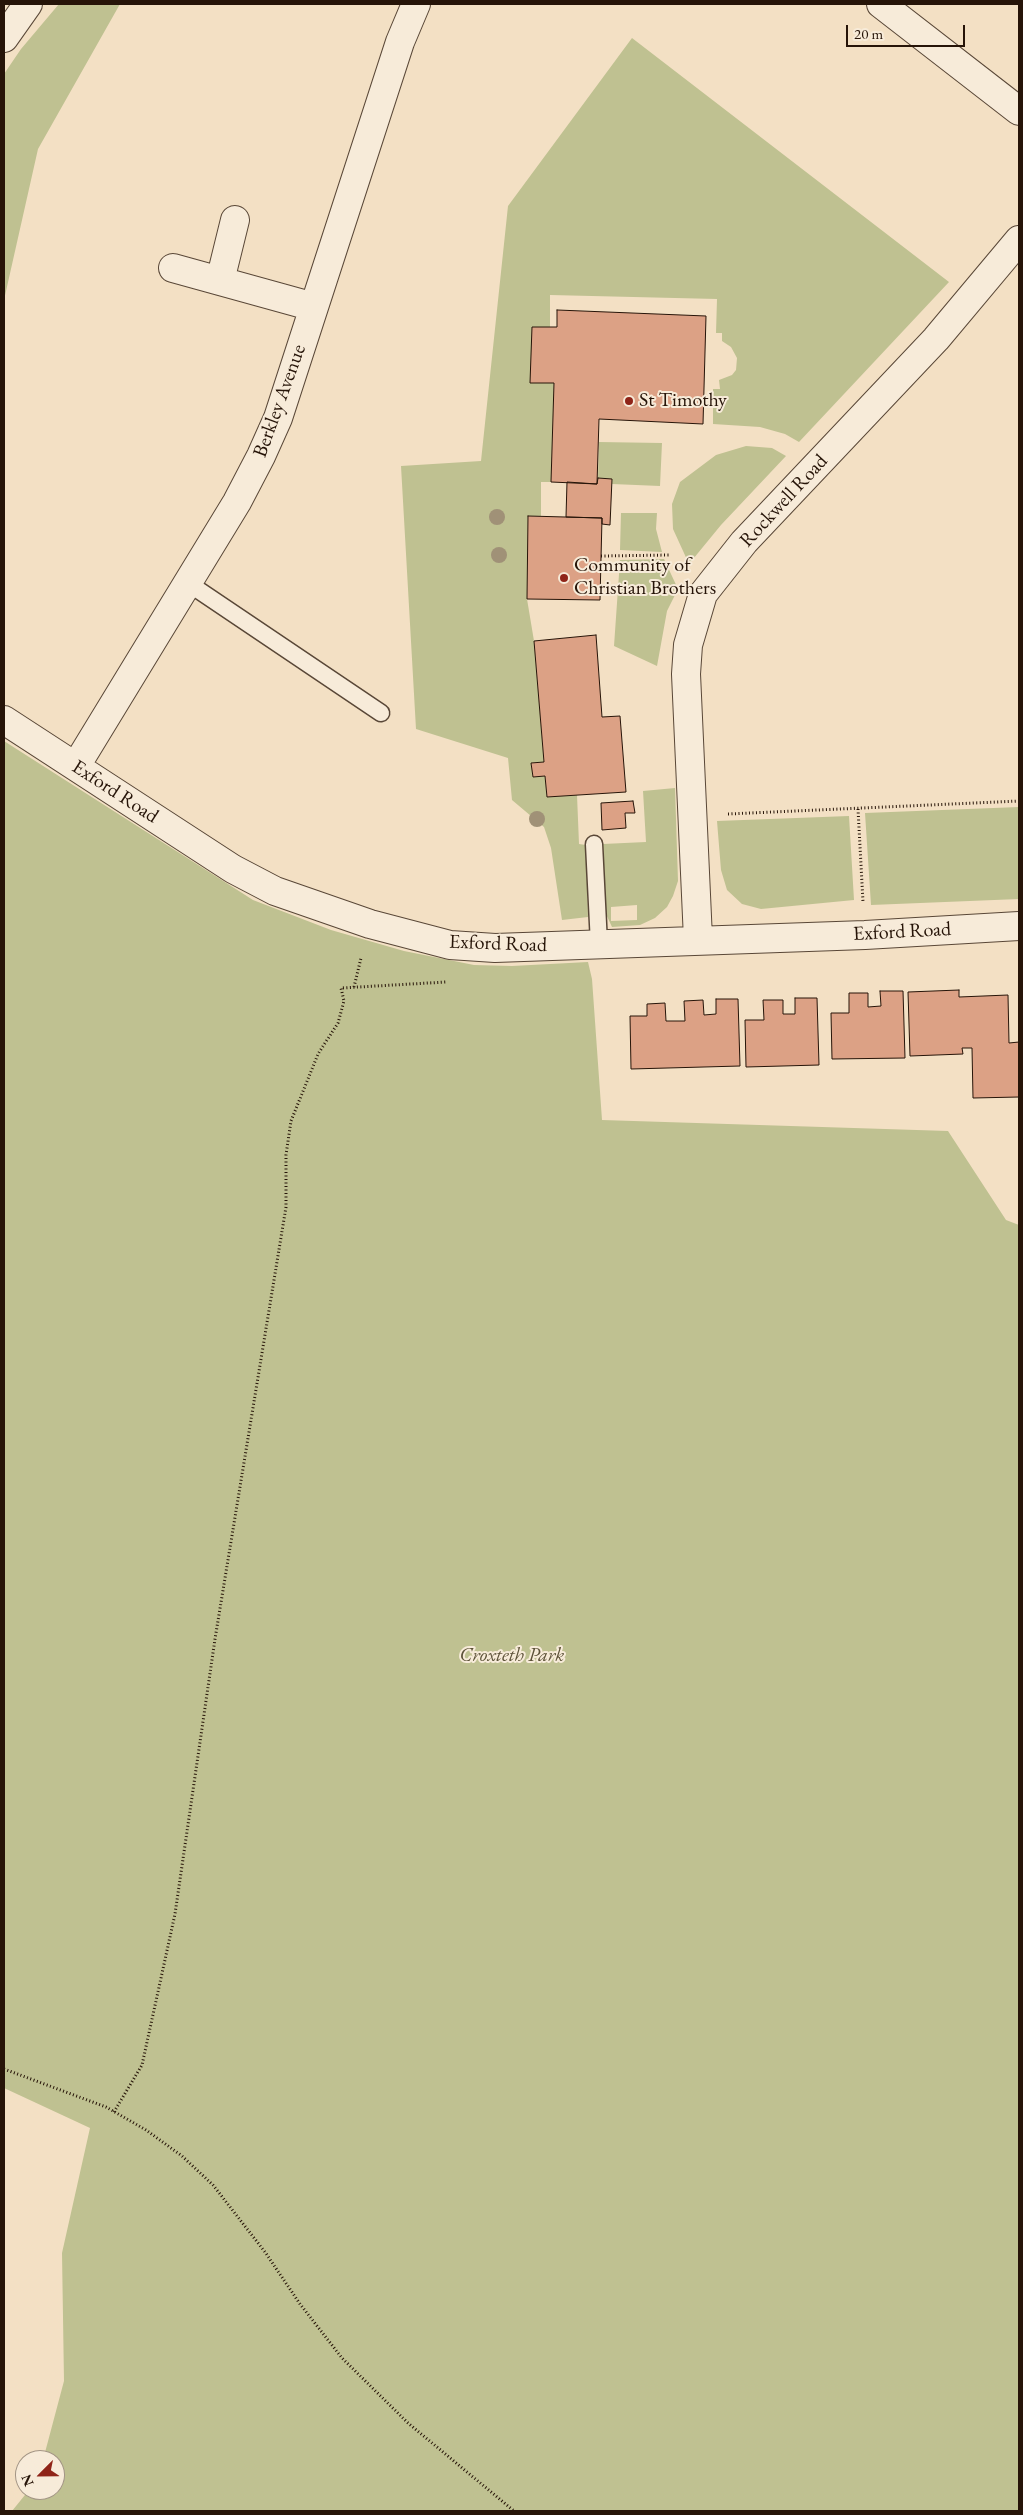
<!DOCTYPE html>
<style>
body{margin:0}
#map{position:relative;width:1023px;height:2515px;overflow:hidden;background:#f3e0c4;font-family:"EB Garamond",serif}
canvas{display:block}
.frame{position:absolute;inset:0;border:5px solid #261408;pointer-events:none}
.north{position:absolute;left:15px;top:2450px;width:50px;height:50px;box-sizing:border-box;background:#f7ebd9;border:1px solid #a39585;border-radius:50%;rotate:247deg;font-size:14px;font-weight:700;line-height:20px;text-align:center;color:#261408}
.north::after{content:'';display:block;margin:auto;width:18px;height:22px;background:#8f2418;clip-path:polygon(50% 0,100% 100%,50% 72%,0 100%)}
.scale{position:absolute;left:846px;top:25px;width:119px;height:22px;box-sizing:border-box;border:2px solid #261408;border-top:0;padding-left:6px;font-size:15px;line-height:18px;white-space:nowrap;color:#261408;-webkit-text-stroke:4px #f7ebd9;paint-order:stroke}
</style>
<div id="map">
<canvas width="1023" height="2515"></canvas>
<div class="frame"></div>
<div class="north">N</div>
<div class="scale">20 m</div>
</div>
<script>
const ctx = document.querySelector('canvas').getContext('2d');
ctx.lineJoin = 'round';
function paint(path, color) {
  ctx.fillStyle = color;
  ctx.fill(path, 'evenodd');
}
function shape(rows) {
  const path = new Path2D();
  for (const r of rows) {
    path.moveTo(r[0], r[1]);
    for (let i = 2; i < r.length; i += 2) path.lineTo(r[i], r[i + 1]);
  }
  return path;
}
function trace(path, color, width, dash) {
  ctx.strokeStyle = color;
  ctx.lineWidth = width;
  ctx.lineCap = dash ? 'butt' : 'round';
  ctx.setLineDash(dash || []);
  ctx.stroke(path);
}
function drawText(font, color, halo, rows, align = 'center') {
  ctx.font = font + ' "EB Garamond",serif';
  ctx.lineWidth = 4;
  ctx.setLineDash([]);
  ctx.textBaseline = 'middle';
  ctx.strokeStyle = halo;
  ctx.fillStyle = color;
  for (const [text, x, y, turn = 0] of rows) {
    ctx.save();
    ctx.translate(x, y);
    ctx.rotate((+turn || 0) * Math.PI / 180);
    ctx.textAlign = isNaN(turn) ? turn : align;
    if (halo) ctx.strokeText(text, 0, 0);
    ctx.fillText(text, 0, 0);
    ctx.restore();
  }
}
paint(shape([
 [59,4,120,4,38,149,4,300,4,74,21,49],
 [632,38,949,282,799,442,785,434,760,427,713,424,713,389,720,389,719,380,732,375,736,370,737,358,731,347,722,341,722,333,716,333,717,299,550,295,550,327,533,327,554,383,551,482,541,482,541,516,528,516,527,599,534,641,544,762,531,763,533,777,545,776,547,797,577,795,579,844,586,845,588,917,562,920,551,848,544,827,512,800,508,758,416,729,401,466,481,461,508,206],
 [599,442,662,443,660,486,612,484,612,479,598,478],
 [746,446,772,448,786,456,721,525,689,564,673,529,672,504,680,482,716,455],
 [621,513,657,513,656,529,662,552,620,550],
 [664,559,678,589,667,611,657,666,614,646,620,560],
 [4,741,253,900,331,930,404,951,474,965,512,966,588,962,592,979,602,1120,948,1131,1006,1220,1019,1225,1019,2511,12,2511,29,2490,55,2490,55,2460,43,2460,64,2381,62,2253,90,2128,4,2088],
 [675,788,678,881,673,896,667,907,655,918,640,925,612,927,606,914,603,844,646,842,643,791],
 [637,905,637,920,611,921,611,907],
 [1019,807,1019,899,871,905,865,813],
 [849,816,854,900,761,909,742,904,727,890,721,870,717,821]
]), '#bfc191');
const building = shape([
 [557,310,706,316,703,424,599,419,597,484,551,482,554,383,530,383,532,327,557,327,557,310],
 [598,478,612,479,610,525,602,524,602,518,566,517,567,482,597,484,598,478],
 [528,516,602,518,600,600,527,599,528,516],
 [596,635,602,717,620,716,626,792,547,797,545,776,533,777,531,763,544,762,534,641,596,635],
 [633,801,635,813,625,813,626,828,602,830,601,803,633,801],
 [959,990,959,997,1008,995,1009,1043,1019,1042,1019,1097,973,1098,972,1048,962,1048,963,1054,910,1056,908,992,959,990],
 [880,991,903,991,905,1058,832,1059,831,1013,849,1013,849,993,868,993,868,1007,881,1006,880,991],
 [795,998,817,998,819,1065,746,1067,745,1020,764,1020,763,1000,783,1000,783,1014,795,1014,795,998],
 [716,999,738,999,740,1066,631,1069,630,1016,647,1016,647,1004,665,1003,666,1021,685,1021,684,1001,703,1000,704,1015,716,1014,716,999]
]);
paint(building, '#dca185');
trace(building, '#261408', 1);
const service = shape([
 [188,583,381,713],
 [594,844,599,944]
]);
const minor = shape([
 [881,4,1019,111],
 [173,268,314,307],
 [220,281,235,220],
 [4,720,233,869,275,891,370,924,450,945,495,948,865,935,1019,926],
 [76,766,237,502,261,456,278,418,400,42,416,4],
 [698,939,686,674,688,645,703,594,744,542,936,339,1019,240]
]);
const tertiary = shape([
 [4,38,28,4]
]);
trace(service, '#594737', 19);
trace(minor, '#594737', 30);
trace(tertiary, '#594737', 30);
trace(shape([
 [601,556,670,555],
 [858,809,863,902],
 [728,814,1019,801],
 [354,987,361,958],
 [4,2069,106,2107,146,2130,182,2156,213,2185,265,2252,300,2304,342,2358,408,2423,514,2511],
 [114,2112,142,2065,175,1914,215,1639,286,1207,286,1155,291,1121,318,1054,338,1023,344,1001,341,988,446,982]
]), '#261408', 3, [1, 2.5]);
trace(service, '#f7ebd9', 16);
trace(minor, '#f7ebd9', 28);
trace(tertiary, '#f7ebd9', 28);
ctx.fillStyle = '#a09177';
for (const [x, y] of [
 [497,517],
 [499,555],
 [537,819]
]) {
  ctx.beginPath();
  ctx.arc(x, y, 8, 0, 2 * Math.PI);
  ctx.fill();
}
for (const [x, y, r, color] of [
 [629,401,5,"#8f2418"],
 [564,578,5,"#8f2418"]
]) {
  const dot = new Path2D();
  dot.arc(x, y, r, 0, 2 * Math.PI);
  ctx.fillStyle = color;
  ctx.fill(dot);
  trace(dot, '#f7ebd9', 2);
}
drawText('20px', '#261408', '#f7ebd9', [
 ["Berkley Avenue",280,401,-70],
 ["Rockwell Road",784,501,-47],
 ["Exford Road",115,792,33],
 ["Exford Road",902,932,-3],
 ["Exford Road",498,944,2]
]);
drawText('20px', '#261408', '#f7ebd9', [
 ["St Timothy",639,401],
 ["Community of",574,566],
 ["Christian Brothers",574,589]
], 'left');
drawText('italic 20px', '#5c5138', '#f7ebd9', [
 ["Croxteth Park",512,1656]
]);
</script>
